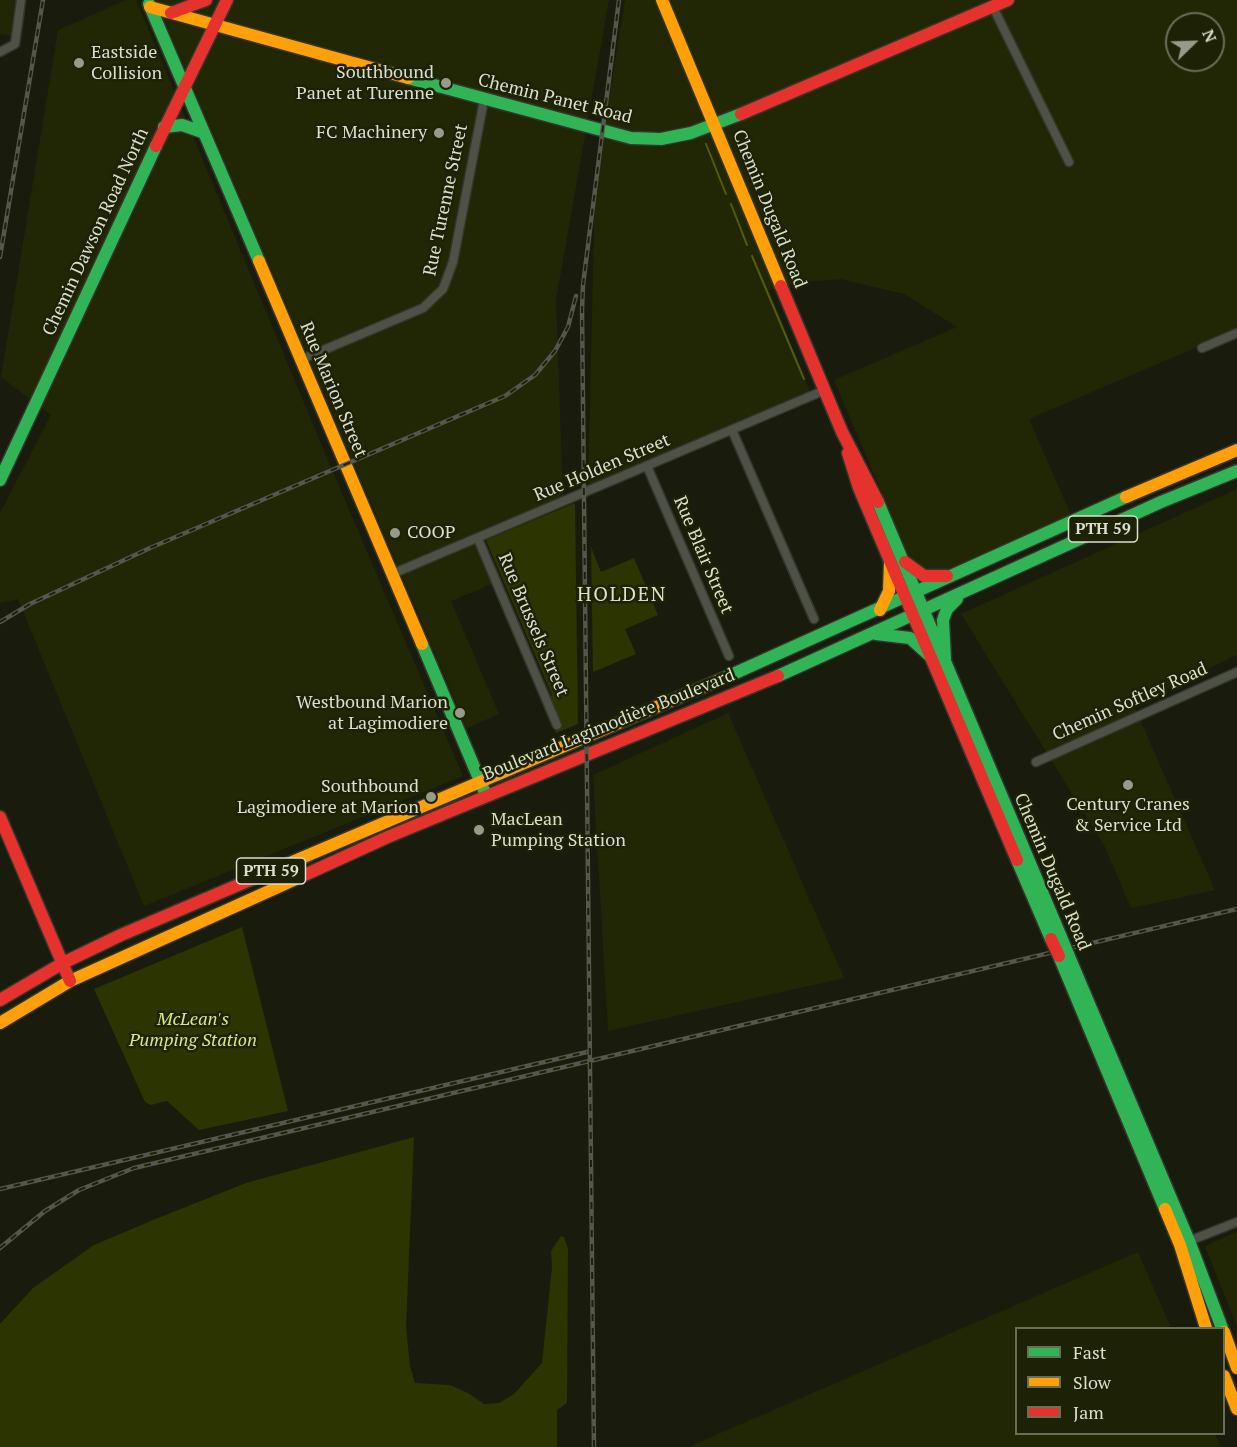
<!DOCTYPE html>
<meta charset="utf-8">
<style>
body{margin:0}
#map{position:relative;width:1237px;height:1447px;overflow:hidden;background:#191c0c;font-family:"PT Serif",serif}
canvas{display:block}
.legend{position:absolute;left:1015px;top:1327px;width:210px;height:108px;box-sizing:border-box;background:#1d2206;border:2px solid #696e56;margin:0;padding:8px 10px;list-style:none;font-size:18px;color:#dadfce}
.legend li{display:flex;align-items:center;gap:12px;height:30px}
.legend b{width:30px;border:2px solid #696e56}
.north{position:absolute;left:1165px;top:12px;width:60px;height:60px;box-sizing:border-box;background:#1d2206;border:2px solid #696e56;border-radius:50%;rotate:67deg;font-size:16px;font-weight:700;line-height:24px;text-align:center;color:#dadfce}
.north::after{content:'';display:block;margin:auto;width:21px;height:27px;background:#969b8a;clip-path:polygon(50% 0,100% 100%,50% 72%,0 100%)}
</style>
<div id="map">
<canvas width="1237" height="1447"></canvas>
<ul class="legend">
<li><b style="height:8px;background:#30b455"></b>Fast</li>
<li><b style="height:8px;background:#ff9f0a"></b>Slow</li>
<li><b style="height:8px;background:#e5322d"></b>Jam</li>
</ul>
<div class="north">N</div>
</div>
<script>
const ctx = document.querySelector('canvas').getContext('2d');
ctx.lineJoin = 'round';
function paint(path, color) {
  ctx.fillStyle = color;
  ctx.fill(path, 'evenodd');
}
function shape(rows) {
  const path = new Path2D();
  for (const r of rows) {
    path.moveTo(r[0], r[1]);
    for (let i = 2; i < r.length; i += 2) path.lineTo(r[i], r[i + 1]);
  }
  return path;
}
function trace(path, color, width, dash) {
  ctx.strokeStyle = color;
  ctx.lineWidth = width;
  ctx.lineCap = dash ? 'butt' : 'round';
  ctx.setLineDash(dash || []);
  ctx.stroke(path);
}
function drawText(font, color, halo, rows, align = 'center') {
  ctx.font = font + ' "PT Serif",serif';
  ctx.lineWidth = 5;
  ctx.setLineDash([]);
  ctx.textBaseline = 'middle';
  ctx.strokeStyle = halo;
  ctx.fillStyle = color;
  for (const [text, x, y, turn = 0] of rows) {
    ctx.save();
    ctx.translate(x, y);
    ctx.rotate((+turn || 0) * Math.PI / 180);
    ctx.textAlign = isNaN(turn) ? turn : align;
    if (halo) ctx.strokeText(text, 0, 0);
    ctx.fillText(text, 0, 0);
    ctx.restore();
  }
}
paint(shape([
 [0,0,27,0,22,37,0,34],
 [126,0,136,0,335,477,463,776,144,906,18,599,0,603,0,513,51,415,1,377,58,30],
 [156,0,609,0,556,300,563,496,471,536,492,584,451,601,499,714,467,728],
 [625,0,1237,0,1237,330,1029,419,1071,515,945,571,924,572,910,559,834,380,957,327,904,294,840,279,803,282,769,290,810,392,588,487,595,187],
 [1177,24,1213,24,1213,60,1177,60],
 [1237,489,1237,655,1133,704,1215,890,1131,908,1105,847,961,614],
 [728,713,844,978,608,1031,593,775],
 [1237,1232,1237,1326,1205,1246],
 [1138,1252,1171,1328,1016,1328,1016,1434,1215,1434,1221,1447,688,1447]
]), '#212705');
paint(shape([
 [575,503,578,724,556,733,542,700,552,695,486,540],
 [591,547,601,572,634,558,658,615,625,629,636,654,593,672],
 [242,927,288,1111,199,1130,167,1101,151,1105,145,1102,94,989],
 [414,1137,406,1328,410,1366,415,1383,450,1385,468,1393,484,1404,499,1403,514,1394,542,1363,552,1267,551,1251,561,1236,564,1237,568,1249,567,1403,557,1410,557,1447,0,1447,0,1324,33,1288,94,1245,153,1220,246,1183]
]), '#2c3402');
trace(shape([
 [706,144,726,194],
 [731,204,747,245],
 [752,256,804,379]
]), '#515d0c', 2);
const street = shape([
 [993,7,1069,162],
 [0,52,15,44,21,0],
 [1202,348,1237,333],
 [300,360,423,308,443,289,453,262,484,100],
 [732,430,814,619],
 [647,466,729,656],
 [478,539,557,725],
 [392,574,825,390],
 [1036,762,1237,672],
 [1189,1241,1237,1222]
]);
const fast = shape([
 [149,4,259,261],
 [408,78,631,138,661,139,691,133,741,114],
 [164,127,182,125,202,132],
 [0,480,156,146],
 [878,502,1061,937],
 [876,634,910,638,930,656],
 [422,644,486,795],
 [945,659,943,620,947,609,957,599],
 [778,676,1161,502,1237,471],
 [722,679,1126,497],
 [1017,860,1051,939],
 [1068,954,1189,1241,1222,1328],
 [1059,956,1165,1209]
]);
const slow = shape([
 [662,0,781,286],
 [150,7,408,78],
 [259,261,422,644],
 [1126,497,1237,450],
 [880,610,889,591,890,562],
 [285,865,722,679],
 [0,1023,70,981,298,878],
 [1165,1209,1180,1245,1206,1328],
 [1224,1332,1237,1368],
 [1224,1376,1237,1409]
]);
const jam = shape([
 [171,13,206,0],
 [741,114,1008,0],
 [156,146,227,0],
 [781,286,842,432,878,502],
 [848,453,859,488,1017,860],
 [905,562,924,576,947,576],
 [0,817,70,981],
 [298,878,390,836,778,676],
 [0,1000,63,963,121,935,285,865]
]);
trace(street, '#34352c', 11);
trace(fast, '#34352c', 15);
trace(slow, '#34352c', 15);
trace(jam, '#34352c', 15);
trace(street, '#4e5145', 8);
trace(fast, '#30b455', 12);
trace(slow, '#ff9f0a', 12);
trace(jam, '#e5322d', 12);
const rail = shape([
 [0,257,43,0],
 [0,622,30,604,150,548,505,396,535,375,555,351,568,327,576,296],
 [0,1189,587,1052],
 [0,1248,45,1211,79,1190,134,1168,1237,909],
 [594,1447,582,310,583,285,619,0]
]);
trace(rail, '#54574d', 4.5);
trace(rail, '#1d2206', 2, [7]);
const fastBridge = shape([
 [1061,937,1068,954]
]);
const jamBridge = shape([
 [1051,939,1059,956]
]);
trace(fastBridge, '#34352c', 15, []);
trace(jamBridge, '#34352c', 15, []);
trace(fastBridge, '#30b455', 12);
trace(jamBridge, '#e5322d', 12);
for (const [x, y, r, color] of [
 [79,63,6,"#969b8a"],
 [446,83,6,"#969b8a"],
 [439,133,6,"#969b8a"],
 [395,533,6,"#969b8a"],
 [460,713,6,"#969b8a"],
 [1128,785,6,"#969b8a"],
 [431,797,6,"#969b8a"],
 [479,830,6,"#969b8a"]
]) {
  const dot = new Path2D();
  dot.arc(x, y, r, 0, 2 * Math.PI);
  ctx.fillStyle = color;
  ctx.fill(dot);
  trace(dot, '#1d2206', 2);
}
for (const [x, y, w] of [
 [1103,529,69],
 [271,871,69]
]) {
  const box = new Path2D();
  box.roundRect(x - w / 2, y - 13, w, 26, 4.5);
  ctx.fillStyle = '#1d2206';
  ctx.fill(box);
  trace(box, '#dadfce', 1.5);
}
drawText('bold 16px', '#dadfce', null, [
 ["PTH 59",1103,529],
 ["PTH 59",271,871]
]);
drawText('18px', '#dadfce', '#1d2206', [
 ["Eastside",91,53,"left"],
 ["Collision",91,74,"left"],
 ["Southbound",434,73],
 ["Panet at Turenne",434,94],
 ["FC Machinery",427,133],
 ["COOP",407,533,"left"],
 ["Westbound Marion",448,703],
 ["at Lagimodiere",448,724],
 ["Southbound",419,787],
 ["Lagimodiere at Marion",419,808],
 ["Century Cranes",1128,805,"center"],
 ["& Service Ltd",1128,826,"center"],
 ["MacLean",491,820,"left"],
 ["Pumping Station",491,841,"left"]
], 'right');
drawText('18px', '#dadfce', '#1d2206', [
 ["Chemin Panet Road",555,99,14],
 ["Rue Turenne Street",446,200,-78],
 ["Chemin Dugald Road",769,209,68],
 ["Chemin Dawson Road North",96,232,-65],
 ["Rue Marion Street",333,390,67],
 ["Rue Holden Street",602,468,-23],
 ["Rue Blair Street",703,555,67],
 ["Rue Brussels Street",533,625,67],
 ["Chemin Softley Road",1130,702,-24],
 ["Boulevard Lagimodière Boulevard",609,725,-22],
 ["Chemin Dugald Road",1052,872,67]
]);
drawText('italic 18px', '#d5eb7f', '#1d2206', [
 ["McLean's",193,1020],
 ["Pumping Station",193,1041]
]);
ctx.letterSpacing = '1.5px';
drawText('20px', '#dadfce', '#1d2206', [
 ["HOLDEN",622,595]
]);
ctx.letterSpacing = '0px';
</script>
